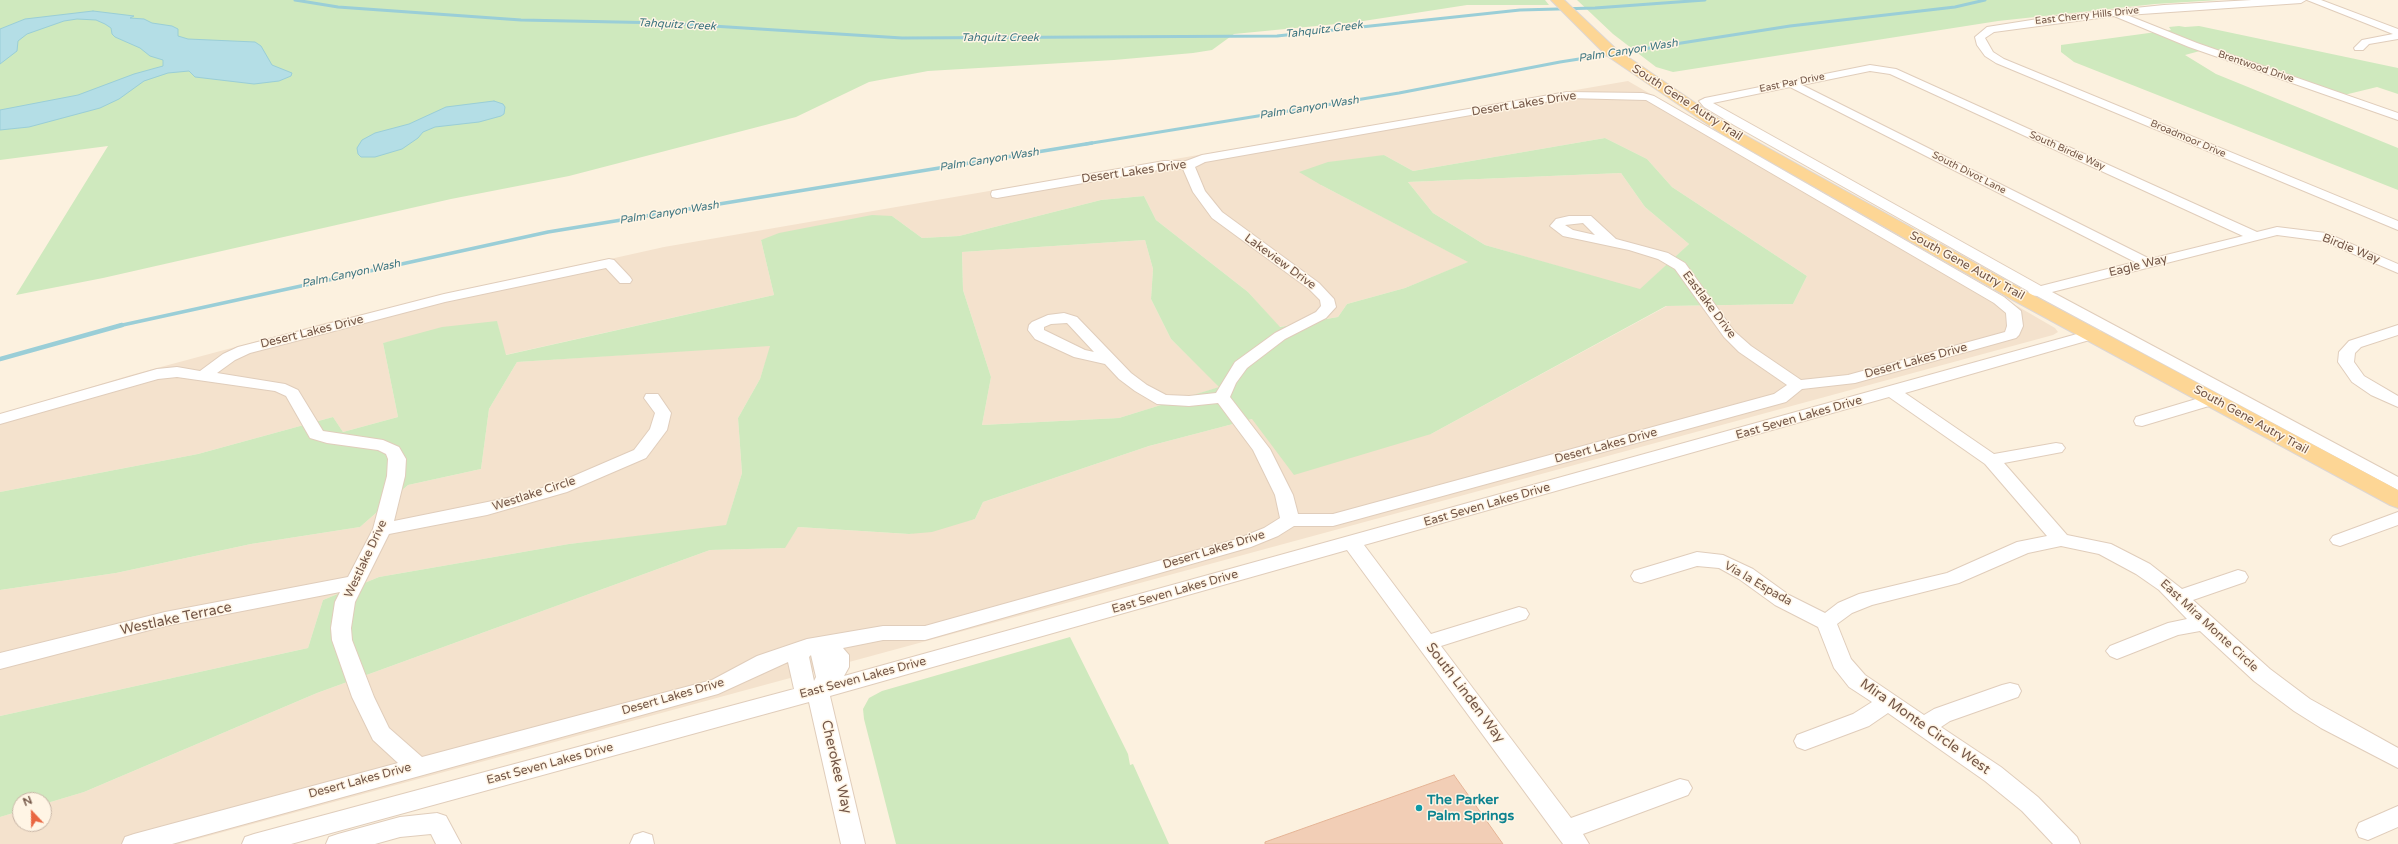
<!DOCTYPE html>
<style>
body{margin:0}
#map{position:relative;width:2398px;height:844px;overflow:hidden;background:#fcf1df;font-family:"Varela Round",sans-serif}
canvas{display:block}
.north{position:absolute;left:12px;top:792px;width:40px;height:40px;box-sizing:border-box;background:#fff5e5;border:1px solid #c7b5a6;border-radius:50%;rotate:338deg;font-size:11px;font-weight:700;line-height:16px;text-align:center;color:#735647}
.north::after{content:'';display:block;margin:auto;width:14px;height:18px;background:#e96641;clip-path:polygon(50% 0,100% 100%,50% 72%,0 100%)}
</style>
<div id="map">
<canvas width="2398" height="844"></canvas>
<div class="north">N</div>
</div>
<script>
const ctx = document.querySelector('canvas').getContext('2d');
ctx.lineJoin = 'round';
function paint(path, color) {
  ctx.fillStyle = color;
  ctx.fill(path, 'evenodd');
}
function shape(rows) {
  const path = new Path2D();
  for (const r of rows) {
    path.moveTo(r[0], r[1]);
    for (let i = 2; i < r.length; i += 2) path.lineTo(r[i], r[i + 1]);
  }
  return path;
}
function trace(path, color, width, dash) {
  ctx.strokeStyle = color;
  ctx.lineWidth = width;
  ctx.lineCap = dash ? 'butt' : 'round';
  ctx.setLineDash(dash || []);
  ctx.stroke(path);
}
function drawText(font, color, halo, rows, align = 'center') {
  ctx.font = font + ' "Varela Round",sans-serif';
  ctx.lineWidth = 3;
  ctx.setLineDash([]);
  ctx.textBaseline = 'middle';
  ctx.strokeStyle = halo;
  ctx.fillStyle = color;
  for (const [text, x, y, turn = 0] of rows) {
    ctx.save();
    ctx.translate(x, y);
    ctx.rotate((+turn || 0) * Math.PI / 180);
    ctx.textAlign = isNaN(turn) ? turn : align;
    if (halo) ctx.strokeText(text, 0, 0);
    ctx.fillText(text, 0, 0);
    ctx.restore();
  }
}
paint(shape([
 [1628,81,2055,328,2058,332,2053,335,179,844,0,844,0,817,20,811,20,824,44,824,44,804,84,792,317,693,710,550,784,548,798,527,909,534,975,519,983,502,1149,446,1252,419,1431,434,1667,306,1793,304,1807,276,1672,187,1647,159,1605,138,1413,171,1384,155,1321,185,1469,262,1405,288,1347,304,1338,317,1279,327,1248,292,1156,220,1144,196,1101,200,959,236,922,238,892,216,761,240,774,295,505,355,497,322,383,343,398,417,343,432,333,417,198,454,0,492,0,414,131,375,336,320,664,247],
 [1621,173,1645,207,1689,244,1640,290,1485,245,1433,213,1408,182],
 [1145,240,1153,269,1151,299,1171,339,1220,387,1119,418,982,425,991,377,963,290,962,252],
 [771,345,760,379,738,418,742,473,726,526,569,544,379,577,323,600,308,648,0,716,0,590,116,573,251,544,360,527,408,485,481,469,489,409,517,362]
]), '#f4e2cd');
paint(shape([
 [0,0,1545,0,1549,5,1467,5,1357,22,1234,34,1212,50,1193,53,1114,60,928,71,869,82,796,117,569,176,451,199,103,278,16,295,108,146,0,160],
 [1577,0,2219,0,2155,4,1998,21,1673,72,1656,67,1613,34],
 [2179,26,2185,27,2199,26,2398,68,2398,94,2377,87,2344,95,2211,48,2185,55,2216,74,2398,148,2398,190,2074,62,2061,52,2061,45,2171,30,2169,27],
 [1605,138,1647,159,1672,187,1807,276,1793,304,1666,306,1431,434,1294,475,1252,419,1149,446,983,502,975,519,932,532,909,534,798,527,785,548,710,550,317,693,84,792,44,804,44,800,20,800,20,811,0,817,0,716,308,648,323,600,379,577,569,544,726,525,742,473,738,418,760,379,770,346,517,362,489,409,481,469,408,485,360,527,251,544,116,573,0,590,0,492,198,454,333,417,343,432,398,417,383,343,442,327,497,321,506,355,774,295,761,240,779,233,872,215,892,216,922,238,959,236,1101,200,1144,196,1156,220,1248,292,1280,327,1338,317,1347,304,1405,288,1468,262,1321,185,1299,172,1328,162,1384,155,1413,171],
 [1621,173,1645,207,1689,244,1640,289,1485,245,1433,213,1408,182],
 [1145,240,1153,269,1151,299,1171,339,1219,387,1119,418,982,425,991,377,963,290,962,252],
 [1070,637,1128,754,1130,765,1133,764,1169,844,896,844,864,719,863,709,869,698,882,691]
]), '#cfe9be');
const water = shape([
 [93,11,134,16,130,18,144,19,152,23,172,26,178,29,178,36,188,39,255,42,261,46,272,65,292,73,291,76,279,81,254,84,195,77,189,71,168,73,144,81,119,99,100,108,29,127,0,130,0,110,78,95,134,74,163,66,163,60,150,56,140,48,115,37,112,34,111,28,105,24,96,20,77,19,64,21,27,34,18,41,17,51,0,64,0,29,25,19,93,11],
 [494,101,503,104,505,107,504,114,501,116,479,122,435,127,423,132,418,138,402,149,375,157,361,157,358,154,357,148,362,140,375,133,409,124,446,107,494,101]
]);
paint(water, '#b4dee6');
trace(water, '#9aced7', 1);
trace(shape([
 [295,0,338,7,521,20,665,23,902,38,1277,36,1520,10,1595,8,1705,0],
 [1086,144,1399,93,1560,62,1790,26,1955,7,1985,0]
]), '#9aced7', 3);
trace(shape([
 [118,326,548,232,1092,143]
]), '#9aced7', 3.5);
trace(shape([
 [0,359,122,325]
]), '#9aced7', 4.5);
const building = shape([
 [1454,775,1503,844,1265,844,1265,842,1454,775]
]);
paint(building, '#f2ceb6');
trace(building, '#e5b496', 1);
const street = shape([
 [2252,0,2306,0,2301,3,2127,15,2197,43,2398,113,2398,120,2189,47,2114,16,1994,32,1985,38,1993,52,2004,59,2398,221,2398,230,1996,63,1985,56,1977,45,1975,37,1987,27,2057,16,2164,5,2252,0],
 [2307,0,2321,0,2398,29,2398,39,2369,44,2363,50,2355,50,2354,48,2362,40,2393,34,2307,0],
 [1870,65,1896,69,2257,232,2277,227,2326,233,2398,264,2398,273,2323,241,2277,235,2052,292,2398,477,2398,490,2037,296,2030,295,2028,291,1734,125,1704,107,1699,101,1705,98,1870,65],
 [1870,71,1890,74,2243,236,2150,259,1802,85,1870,71],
 [1790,87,2135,262,2041,286,1713,103,1790,87],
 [1567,92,1643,93,1654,96,2004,297,2021,311,2023,326,2019,335,2016,338,1855,383,1802,389,1786,402,1333,526,1294,526,1278,536,1251,547,925,640,883,640,843,648,849,655,849,667,844,676,2095,329,2100,331,2103,334,2100,337,1905,393,1994,454,2056,443,2062,444,2065,448,2062,452,2004,463,2067,535,2111,544,2150,564,2182,589,2238,570,2245,572,2248,577,2245,582,2193,600,2270,669,2310,699,2398,748,2398,768,2321,728,2294,711,2254,681,2200,631,2178,635,2117,659,2110,656,2106,651,2110,646,2168,623,2187,619,2159,590,2136,574,2099,554,2061,546,2028,553,1959,583,1872,605,1852,613,1837,624,1851,659,1865,675,1924,715,1934,709,2002,685,2010,683,2018,685,2021,691,2018,697,1950,721,1941,727,2001,767,2038,797,2077,837,2080,844,2053,844,2022,811,1985,781,1888,713,1869,726,1805,750,1797,747,1794,741,1797,735,1853,714,1872,702,1849,687,1834,668,1818,627,1775,605,1739,579,1719,568,1697,566,1641,583,1634,581,1631,576,1634,571,1697,552,1723,555,1753,569,1789,595,1825,613,1838,603,1859,594,1947,573,2017,542,2047,536,1985,464,1889,397,1364,545,1431,634,1519,607,1526,609,1529,614,1526,619,1441,646,1571,818,1680,779,1688,781,1692,788,1688,795,1583,834,1589,844,1563,844,1347,550,830,696,865,844,841,844,809,702,291,844,242,844,245,837,254,834,794,689,788,662,718,694,172,844,122,844,125,837,134,834,398,763,373,740,352,697,332,640,331,628,335,602,340,592,165,626,0,669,0,653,165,612,348,577,373,529,387,476,388,459,386,454,378,450,327,443,310,438,286,396,275,391,177,377,158,379,0,424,0,414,157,369,177,367,200,371,223,354,238,347,444,294,609,259,614,260,630,277,632,280,630,283,620,283,606,268,445,302,250,353,235,360,217,373,285,384,298,390,323,431,383,440,399,447,406,459,405,476,394,521,517,496,555,484,634,450,650,429,655,413,644,398,646,394,658,394,671,413,667,430,646,458,567,492,487,515,389,534,355,602,351,628,352,640,374,697,389,728,422,757,712,680,757,656,807,639,883,626,925,626,1237,539,1264,528,1280,518,1275,495,1253,450,1218,403,1189,406,1157,404,1135,391,1119,379,1105,364,1074,357,1035,339,1028,330,1029,325,1032,322,1048,315,1064,313,1077,317,1131,373,1147,385,1166,395,1189,396,1216,393,1235,362,1275,333,1316,312,1321,306,1320,300,1309,289,1212,218,1193,192,1183,169,1164,169,997,198,992,197,991,194,992,191,1164,161,1186,161,1202,155,1567,92],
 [1567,98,1646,100,1994,303,2006,313,2007,326,2005,332,1848,375,1801,380,1751,346,1734,331,1685,263,1668,253,1616,239,1591,216,1569,216,1556,219,1550,226,1563,236,1629,250,1658,259,1675,269,1724,337,1739,352,1787,385,1774,394,1333,514,1298,514,1293,495,1270,449,1230,397,1236,383,1247,368,1285,339,1326,318,1336,307,1334,299,1319,283,1222,212,1205,191,1195,167,1205,162,1567,98],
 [1583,223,1595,235,1573,230,1565,225,1583,223],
 [1067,323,1094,352,1085,350,1044,330,1044,327,1051,324,1067,323],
 [811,655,816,677,814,681,809,657,811,655],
 [2398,325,2398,335,2361,347,2355,353,2354,362,2364,376,2398,396,2398,407,2371,395,2352,382,2338,362,2339,352,2349,341,2398,325],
 [2213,394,2219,395,2221,399,2219,403,2142,426,2136,425,2134,421,2136,417,2213,394],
 [2398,512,2398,525,2340,546,2333,544,2330,540,2333,536,2398,512],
 [2398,806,2398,827,2368,840,2359,837,2356,830,2359,823,2398,806],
 [437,813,446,816,461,844,436,844,431,834,400,837,375,844,326,844,329,837,338,834,400,817,437,813],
 [643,832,652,835,654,844,630,844,634,835,643,832]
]);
const primary = shape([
 [1551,0,1564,0,1616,49,1732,128,2027,292,2398,490,2398,508,2390,505,2013,300,1722,134,1606,55,1551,0]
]);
trace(street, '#e0cdbb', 2);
trace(primary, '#ddd6d3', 2);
paint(street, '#fff');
paint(primary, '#fdd695');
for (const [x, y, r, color] of [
 [1419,808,4,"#0f9aa8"]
]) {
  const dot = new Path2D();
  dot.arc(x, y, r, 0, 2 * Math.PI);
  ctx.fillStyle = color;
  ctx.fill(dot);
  trace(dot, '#fff5e5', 1.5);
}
drawText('10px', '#735647', '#fff5e5', [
 ["East Cherry Hills Drive",2087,16,-6],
 ["Brentwood Drive",2256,67,19],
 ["East Par Drive",1792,83,-11],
 ["Broadmoor Drive",2188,139,23],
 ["South Birdie Way",2067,151,24],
 ["South Divot Lane",1969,173,27]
]);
drawText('italic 11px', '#3d7580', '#fff5e5', [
 ["Tahquitz Creek",677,25,3],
 ["Tahquitz Creek",1324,30,-7],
 ["Tahquitz Creek",1000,38],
 ["Palm Canyon Wash",1628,51,-9],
 ["Palm Canyon Wash",1309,108,-9],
 ["Palm Canyon Wash",989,160,-9],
 ["Palm Canyon Wash",669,213,-9],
 ["Palm Canyon Wash",351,274,-12]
]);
drawText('12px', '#735647', '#fff5e5', [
 ["South Gene Autry Trail",1687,103,33],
 ["Desert Lakes Drive",1524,104,-9],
 ["Desert Lakes Drive",1134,172,-8],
 ["Birdie Way",2351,249,22],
 ["Lakeview Drive",1280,262,36],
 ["South Gene Autry Trail",1967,266,29],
 ["Eagle Way",2138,266,-14],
 ["Eastlake Drive",1709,305,53],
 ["Desert Lakes Drive",312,332,-14],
 ["Desert Lakes Drive",1916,361,-15],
 ["East Seven Lakes Drive",1799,418,-16],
 ["South Gene Autry Trail",2251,420,29],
 ["Desert Lakes Drive",1606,446,-15],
 ["Westlake Circle",534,494,-18],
 ["East Seven Lakes Drive",1487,505,-16],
 ["Desert Lakes Drive",1214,550,-17],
 ["Westlake Drive",366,559,-65],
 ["Via la Espada",1758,584,30],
 ["East Seven Lakes Drive",1175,592,-16],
 ["East Mira Monte Circle",2209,626,43],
 ["East Seven Lakes Drive",863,678,-15],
 ["Desert Lakes Drive",673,697,-16],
 ["East Seven Lakes Drive",550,764,-15],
 ["Desert Lakes Drive",360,781,-15]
]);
drawText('14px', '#735647', '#fff5e5', [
 ["Westlake Terrace",176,619,-12],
 ["South Linden Way",1465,693,53],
 ["Mira Monte Circle West",1925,727,35],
 ["Cherokee Way",836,767,77]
]);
drawText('bold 14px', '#0d838f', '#fff5e5', [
 ["The Parker",1427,800],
 ["Palm Springs",1427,816]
], 'left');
</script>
